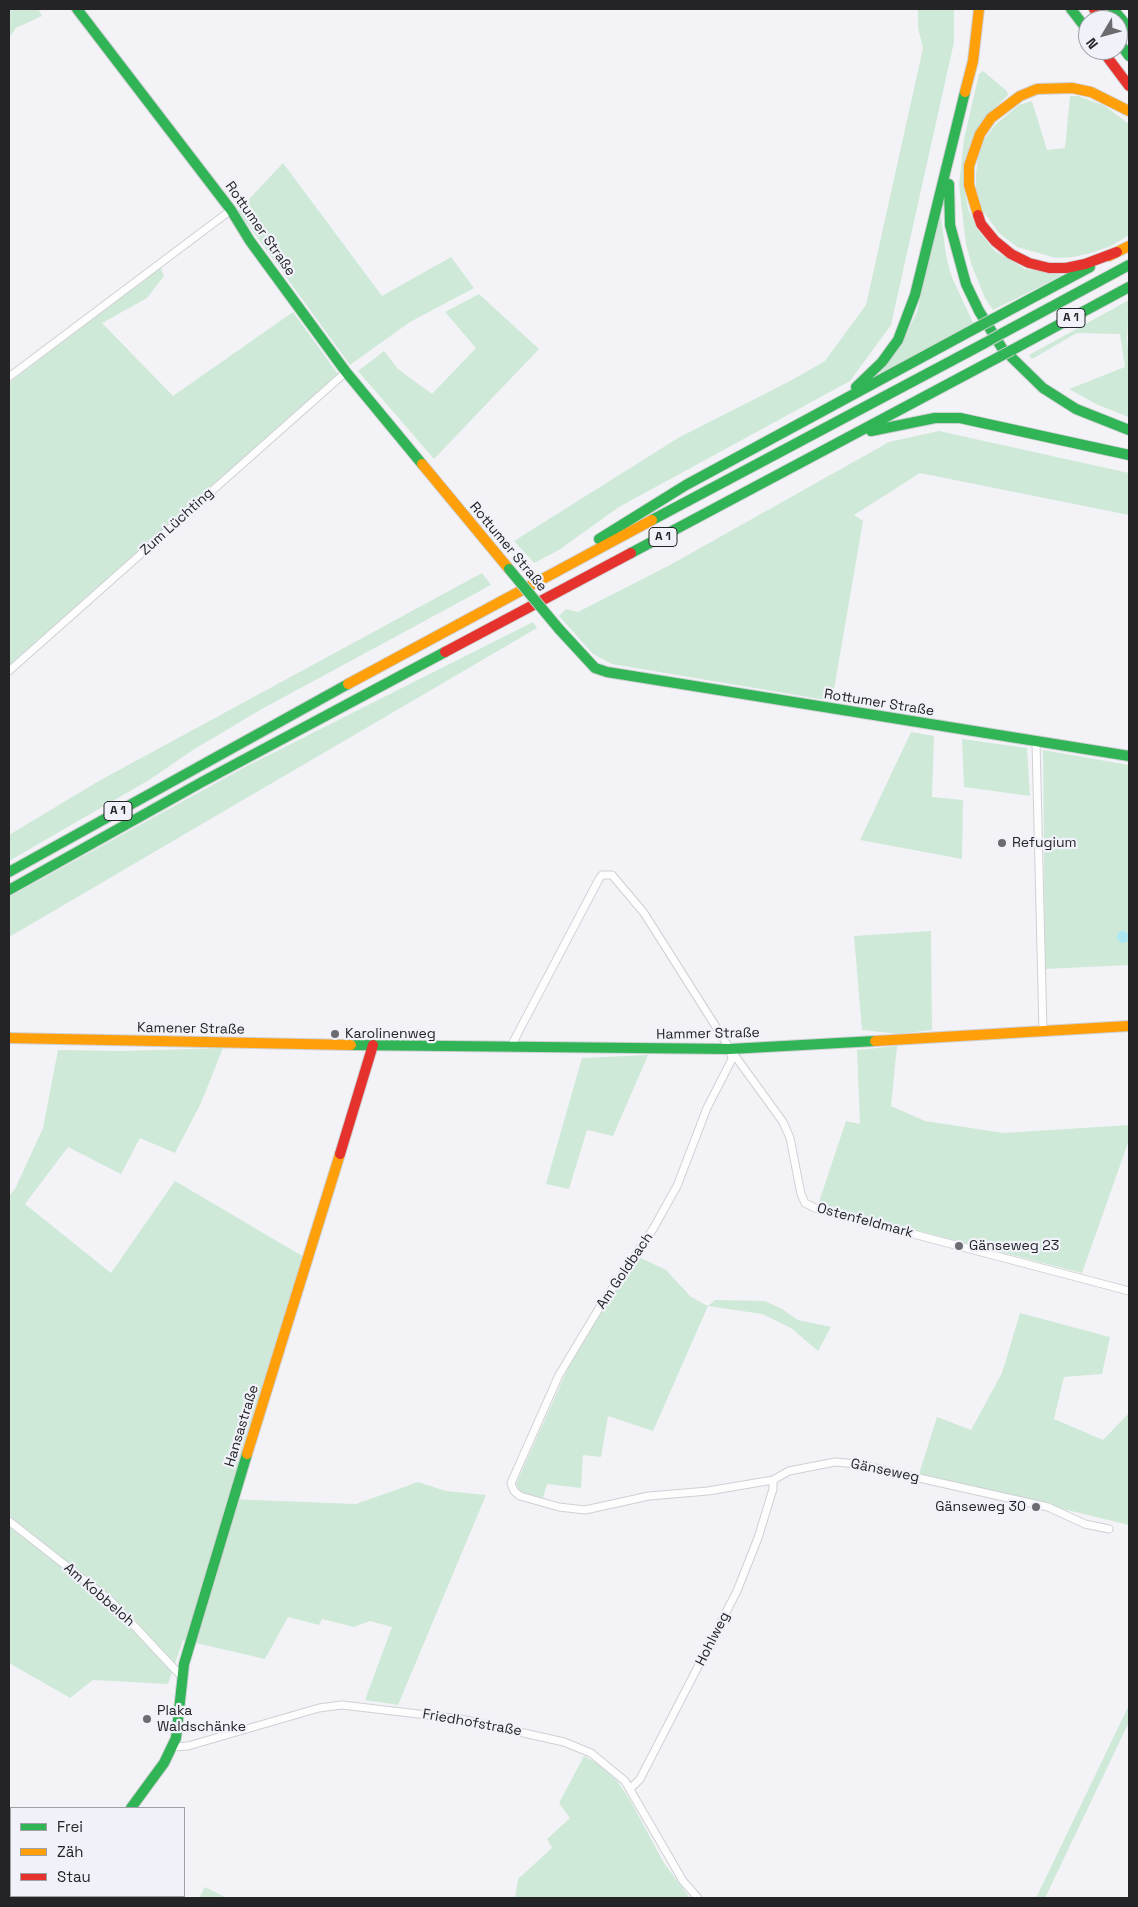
<!DOCTYPE html>
<meta charset="utf-8">
<style>
body{margin:0}
#map{position:relative;width:1138px;height:1907px;overflow:hidden;background:#f3f3f7;font-family:"Space Grotesk",sans-serif}
canvas{display:block}
.frame{position:absolute;inset:0;border:10px solid #242427;pointer-events:none}
.legend{position:absolute;left:10px;top:1807px;width:175px;height:90px;box-sizing:border-box;background:#f1f2f9;border:1px solid #9fa0a5;margin:0;padding:6px 9px;list-style:none;font-size:15px;color:#242427}
.legend li{display:flex;align-items:center;gap:10px;height:25px}
.legend b{width:25px;border:1px solid #9fa0a5}
.north{position:absolute;left:1078px;top:10px;width:50px;height:50px;box-sizing:border-box;background:#f1f2f9;border:1px solid #9fa0a5;border-radius:50%;rotate:233deg;font-size:14px;font-weight:700;line-height:20px;text-align:center;color:#242427}
.north::after{content:'';display:block;margin:auto;width:18px;height:22px;background:#6c6c70;clip-path:polygon(50% 0,100% 100%,50% 72%,0 100%)}
</style>
<div id="map">
<canvas width="1138" height="1907"></canvas>
<div class="frame"></div>
<ul class="legend">
<li><b style="height:6px;background:#30b455"></b>Frei</li>
<li><b style="height:6px;background:#ff9f0a"></b>Zäh</li>
<li><b style="height:6px;background:#e5322d"></b>Stau</li>
</ul>
<div class="north">N</div>
</div>
<script>
const ctx = document.querySelector('canvas').getContext('2d');
ctx.lineJoin = 'round';
function paint(path, color) {
  ctx.fillStyle = color;
  ctx.fill(path, 'evenodd');
}
function shape(rows) {
  const path = new Path2D();
  for (const r of rows) {
    if (r.length === 3) {
      path.moveTo(r[0] + r[2], r[1]);
      path.arc(r[0], r[1], r[2], 0, 2 * Math.PI);
      continue;
    }
    path.moveTo(r[0], r[1]);
    for (let i = 2; i < r.length; i += 2) path.lineTo(r[i], r[i + 1]);
  }
  return path;
}
function trace(path, color, width, dash) {
  ctx.strokeStyle = color;
  ctx.lineWidth = width;
  ctx.lineCap = dash ? 'butt' : 'round';
  ctx.setLineDash(dash || []);
  ctx.stroke(path);
}
function drawText(font, color, halo, rows, align = 'center') {
  ctx.font = font + ' "Space Grotesk",sans-serif';
  ctx.lineWidth = 4.5;
  ctx.setLineDash([]);
  ctx.textBaseline = 'middle';
  ctx.strokeStyle = halo;
  ctx.fillStyle = color;
  for (const [text, x, y, turn = 0] of rows) {
    ctx.save();
    ctx.translate(x, y);
    ctx.rotate((+turn || 0) * Math.PI / 180);
    ctx.textAlign = isNaN(turn) ? turn : align;
    if (halo) ctx.strokeText(text, 0, 0);
    ctx.fillText(text, 0, 0);
    ctx.restore();
  }
}
paint(shape([
 [13,9,38,9,42,16,16,28,9,38,9,12],
 [918,9,954,9,954,42,891,325,850,381,619,507,559,550,534,563,514,541,678,438,790,381,825,361,866,305,923,48,918,28],
 [983,71,1007,91,1008,95,983,119,970,144,963,179,968,209,977,229,995,251,1025,269,1063,275,993,310,985,298,972,266,966,244,959,185,964,139,979,74],
 [1070,96,1078,96,1105,106,1129,124,1129,235,1111,246,1091,253,1073,257,1056,258,1017,247,999,233,983,211,976,188,976,175,978,157,984,140,995,125,1019,105,1032,101,1047,150,1065,148],
 [283,163,382,296,451,257,474,288,410,322,350,365,238,211],
 [938,216,941,217,946,255,951,275,973,323,881,374,879,370,898,350,917,312],
 [160,265,164,276,147,298,102,323,173,396,293,312,338,374,9,666,9,383],
 [479,294,539,349,434,459,358,371,384,351,398,369,432,394,476,348,445,312],
 [1129,300,1127,339,1129,359,1129,417,1098,405,1069,389,1125,367,1120,334,1077,333,1032,359,1029,355],
 [939,431,1129,473,1129,515,920,473,854,515,863,521,832,701,612,664,593,654,559,616,566,609,578,612,670,565,889,442],
 [482,573,491,585,260,710,193,750,149,780,9,861,9,835,97,782],
 [533,622,537,628,9,937,9,897,247,766],
 [911,732,934,736,932,797,963,800,962,859,860,840],
 [962,739,1027,748,1030,796,964,787],
 [1043,750,1129,765,1129,965,1045,969],
 [931,931,932,1030,899,1034,862,1030,854,936],
 [897,1046,891,1106,925,1121,1004,1133,1129,1125,1129,1140,1082,1273,818,1205,846,1121,860,1124,857,1050],
 [223,1048,201,1103,175,1153,140,1138,121,1174,68,1147,25,1204,111,1273,175,1181,304,1257,229,1499,356,1504,418,1482,446,1491,486,1495,398,1705,365,1700,392,1627,370,1621,354,1627,322,1619,319,1625,288,1617,265,1659,183,1640,168,1684,93,1680,70,1698,9,1663,9,1196,15,1189,43,1128,58,1050,122,1051],
 [648,1055,613,1136,587,1130,569,1189,546,1184,582,1058],
 [639,1257,666,1270,691,1297,708,1306,715,1300,765,1301,782,1309,798,1320,831,1327,818,1351,791,1328,762,1314,708,1306,653,1431,608,1416,601,1457,583,1455,581,1488,547,1484,543,1498,520,1492,516,1484,573,1357,604,1305],
 [1020,1313,1110,1337,1102,1374,1064,1377,1054,1419,1103,1440,1129,1413,1129,1525,919,1474,937,1417,971,1430,1002,1373],
 [1129,1705,1129,1722,1045,1898,1036,1898],
 [584,1756,599,1764,618,1782,630,1800,664,1863,690,1898,515,1898,518,1879,552,1848,547,1839,570,1818,559,1803],
 [205,1887,227,1898,199,1898],
 [83,1896,149,1896,155,1898,81,1898]
]), '#cee9d8');
paint(shape([
 [1123,937,6]
]), '#ade8f2');
const street = shape([
 [9,377,231,210],
 [9,671,346,372],
 [1036,742,1043,1032],
 [510,1048,599,879,602,875,612,875,644,913,730,1049,783,1122,790,1138,801,1194,805,1203,815,1208,1129,1291],
 [730,1049,732,1059,707,1108,677,1186,653,1229,601,1305,559,1375,511,1483,514,1491,520,1496,559,1507,585,1510,649,1496,708,1491,773,1480,789,1471,835,1462,857,1464,1048,1507,1085,1524,1109,1529],
 [9,1521,111,1601,182,1677],
 [173,1747,188,1746,319,1708,342,1705,461,1719,564,1742,591,1753,625,1781,683,1881,698,1898],
 [631,1788,640,1779,737,1591,758,1538,773,1489,773,1480]
]);
const fast = shape([
 [77,9,231,210,250,241,346,372,422,464],
 [1071,9,1088,31],
 [1113,9,1129,28],
 [1118,41,1129,56],
 [949,184,950,225,966,284,979,311,1002,348,1043,388,1076,409,1129,430],
 [991,320,1090,267],
 [1001,334,1129,265],
 [1012,350,1129,287],
 [856,387,882,362,898,340,915,295,965,92],
 [871,431,935,418,960,418,1129,455],
 [652,520,985,343],
 [599,539,686,485,976,328],
 [631,553,997,358],
 [559,629,595,668,607,672,1129,756],
 [9,872,348,684],
 [9,890,202,782,445,652],
 [351,1045,730,1049,875,1041],
 [131,1808,164,1763,176,1738,184,1664,247,1454],
 [66,1898,67,1896]
]);
const slow = shape([
 [965,92,973,61,979,9],
 [978,215,969,185,969,166,980,134,991,118,1020,96,1037,89,1072,88,1091,92,1129,111],
 [1109,256,1129,246],
 [422,464,509,569],
 [348,684,652,520],
 [9,1038,351,1045],
 [875,1041,1129,1026],
 [247,1454,340,1154]
]);
const jam = shape([
 [1094,9,1102,20],
 [1102,50,1129,86],
 [978,215,981,224,995,241,1011,254,1029,263,1049,268,1066,268,1085,264,1117,252],
 [445,652,631,553],
 [340,1154,373,1045]
]);
trace(street, '#cfd0d3', 9);
trace(fast, '#cfd0d3', 12);
trace(slow, '#cfd0d3', 12);
trace(jam, '#cfd0d3', 12);
trace(street, '#fdfdfe', 7);
trace(fast, '#30b455', 10);
trace(slow, '#ff9f0a', 10);
trace(jam, '#e5322d', 10);
const fastBridge = shape([
 [976,328,991,320],
 [985,343,1001,334],
 [997,358,1012,350],
 [509,569,559,629]
]);
trace(fastBridge, '#cfd0d3', 12, []);
trace(fastBridge, '#30b455', 10);
for (const [x, y, r, color] of [
 [1002,843,5,"#6c6c70"],
 [335,1034,5,"#6c6c70"],
 [959,1246,5,"#6c6c70"],
 [1036,1507,5,"#6c6c70"],
 [147,1719,5,"#6c6c70"]
]) {
  const dot = new Path2D();
  dot.arc(x, y, r, 0, 2 * Math.PI);
  ctx.fillStyle = color;
  ctx.fill(dot);
  trace(dot, '#f1f2f9', 2);
}
for (const [x, y, w] of [
 [1071,318,28],
 [663,537,28],
 [118,811,28]
]) {
  const box = new Path2D();
  box.roundRect(x - w / 2, y - 9.5, w, 19, 4);
  ctx.fillStyle = '#f1f2f9';
  ctx.fill(box);
  trace(box, '#242427', 1);
}
drawText('bold 12px', '#242427', null, [
 ["A 1",1071,318],
 ["A 1",663,537],
 ["A 1",118,811]
]);
drawText('14px', '#242427', '#f1f2f9', [
 ["Rottumer Straße",260,229,55],
 ["Zum Lüchting",177,522,-42],
 ["Rottumer Straße",508,547,50],
 ["Rottumer Straße",879,703,9],
 ["Kamener Straße",191,1029,1],
 ["Hammer Straße",708,1034,-1],
 ["Ostenfeldmark",865,1221,15],
 ["Am Goldbach",625,1271,-56],
 ["Hansastraße",242,1426,-73],
 ["Gänseweg",885,1471,12],
 ["Am Kobbeloh",99,1595,41],
 ["Hohlweg",713,1639,-63],
 ["Friedhofstraße",472,1723,10]
]);
drawText('14px', '#242427', '#f1f2f9', [
 ["Refugium",1012,843],
 ["Karolinenweg",345,1034],
 ["Gänseweg 23",969,1246],
 ["Gänseweg 30",1026,1507,"right"],
 ["Plaka",157,1711],
 ["Waldschänke",157,1727]
], 'left');
</script>
